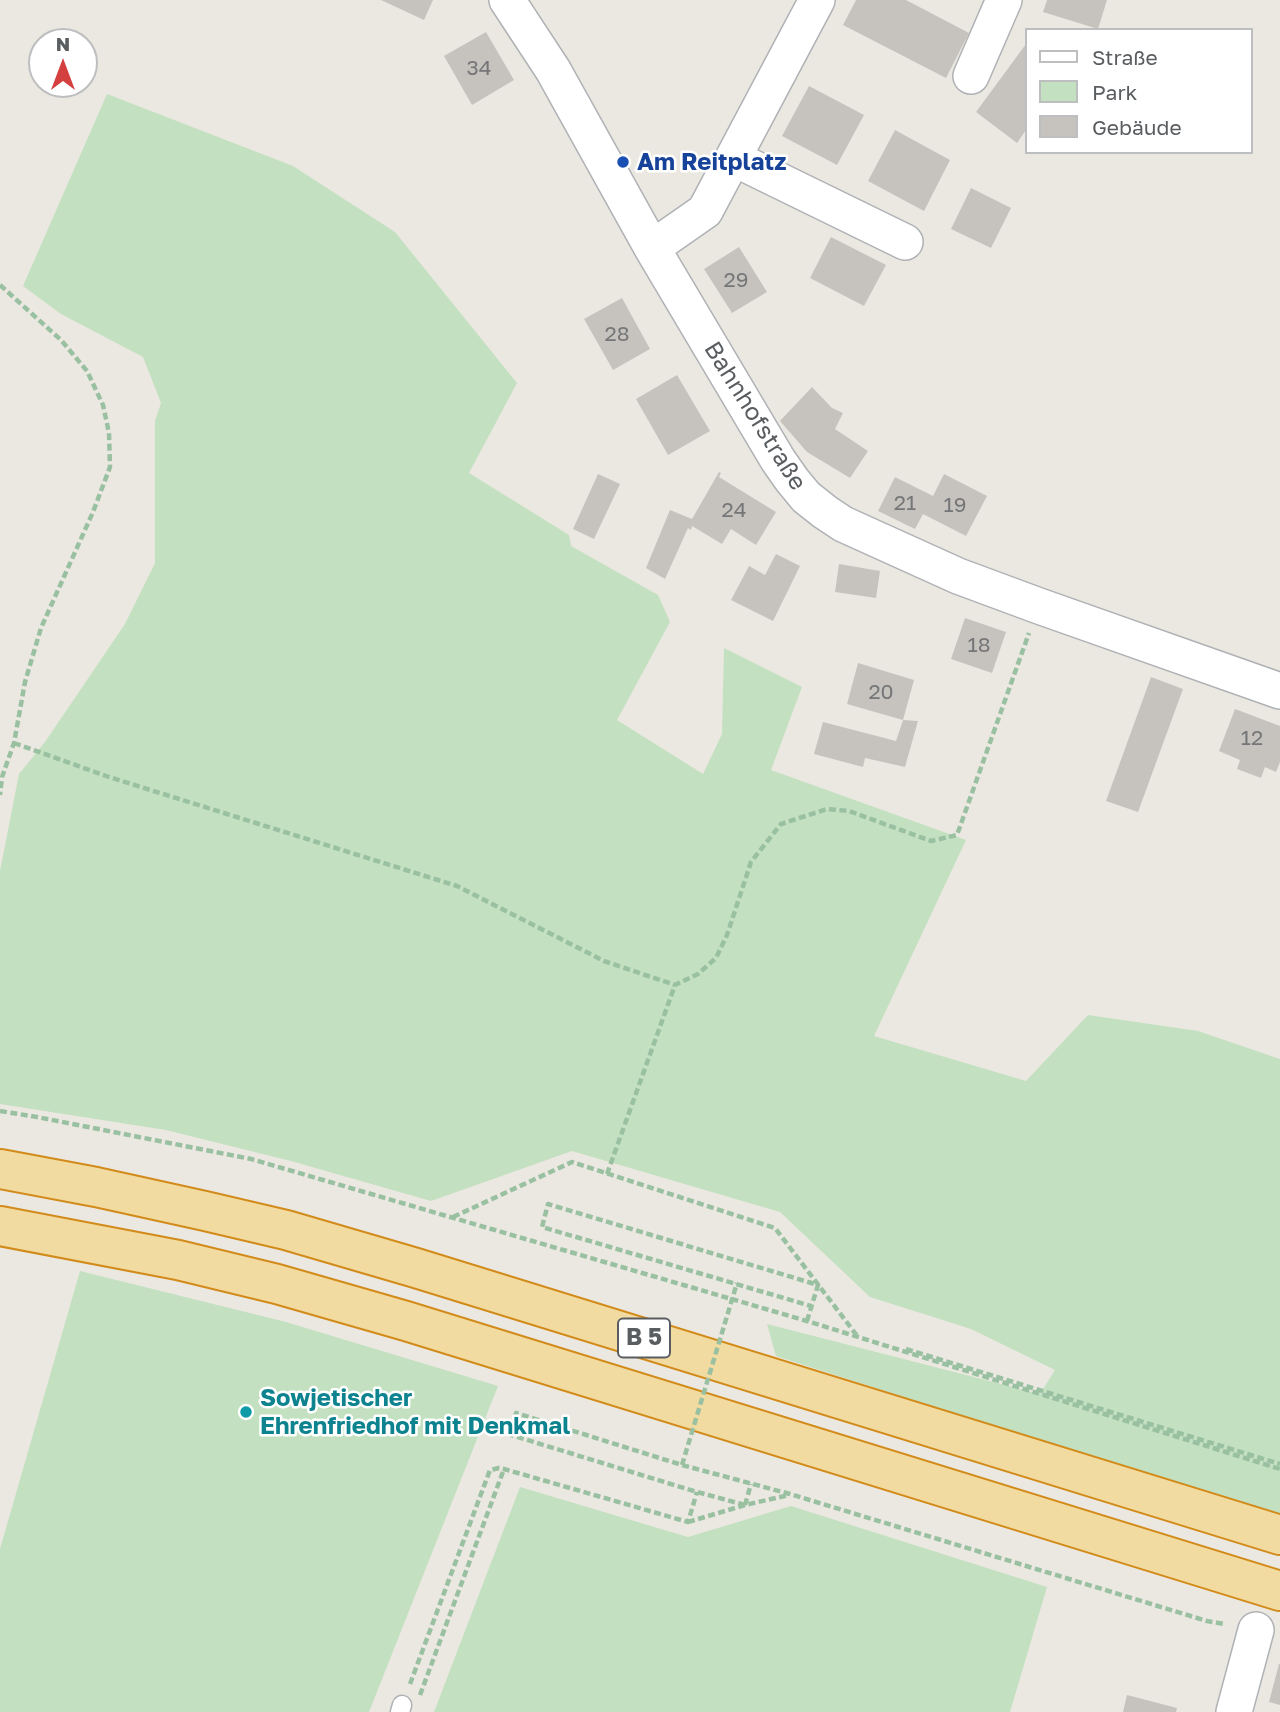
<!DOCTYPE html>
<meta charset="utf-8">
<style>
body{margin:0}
#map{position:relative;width:1280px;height:1712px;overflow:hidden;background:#ebe8e1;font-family:"Golos Text",sans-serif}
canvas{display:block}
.legend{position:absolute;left:1025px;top:28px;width:228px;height:126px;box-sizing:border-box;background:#fff;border:2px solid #bdbebf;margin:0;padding:9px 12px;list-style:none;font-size:21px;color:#5a5d60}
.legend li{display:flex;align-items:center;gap:14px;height:35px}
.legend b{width:35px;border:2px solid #bdbebf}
.north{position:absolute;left:28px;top:28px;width:70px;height:70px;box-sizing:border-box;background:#fff;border:2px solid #bdbebf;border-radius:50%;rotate:0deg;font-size:19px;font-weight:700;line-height:28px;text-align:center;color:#5a5d60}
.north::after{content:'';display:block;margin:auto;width:24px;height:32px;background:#d3403f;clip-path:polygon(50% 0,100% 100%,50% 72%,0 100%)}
</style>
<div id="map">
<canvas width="1280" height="1712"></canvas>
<ul class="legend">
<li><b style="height:9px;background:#fff"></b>Straße</li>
<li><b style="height:19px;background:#c3e0c0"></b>Park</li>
<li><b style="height:19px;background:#c6c3be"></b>Gebäude</li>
</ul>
<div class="north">N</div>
</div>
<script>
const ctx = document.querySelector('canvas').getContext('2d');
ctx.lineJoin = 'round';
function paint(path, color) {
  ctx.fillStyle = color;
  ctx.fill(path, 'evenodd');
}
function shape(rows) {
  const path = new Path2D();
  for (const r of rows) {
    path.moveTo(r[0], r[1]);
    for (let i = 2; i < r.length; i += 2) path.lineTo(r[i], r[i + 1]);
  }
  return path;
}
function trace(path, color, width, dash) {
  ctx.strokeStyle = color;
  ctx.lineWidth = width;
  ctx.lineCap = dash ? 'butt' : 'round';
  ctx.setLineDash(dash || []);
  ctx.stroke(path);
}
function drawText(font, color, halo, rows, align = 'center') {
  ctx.font = font + ' "Golos Text",sans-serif';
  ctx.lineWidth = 5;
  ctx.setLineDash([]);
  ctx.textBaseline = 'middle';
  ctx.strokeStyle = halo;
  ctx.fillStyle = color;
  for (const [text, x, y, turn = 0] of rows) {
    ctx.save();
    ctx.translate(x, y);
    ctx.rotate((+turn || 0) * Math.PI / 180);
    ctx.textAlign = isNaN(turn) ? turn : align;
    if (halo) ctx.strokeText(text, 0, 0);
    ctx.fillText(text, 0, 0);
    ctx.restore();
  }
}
paint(shape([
 [107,94,293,166,395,232,517,383,469,473,569,535,571,546,658,595,670,622,617,720,703,774,722,734,724,648,802,687,771,770,966,840,874,1036,1026,1081,1088,1015,1198,1031,1280,1059,1280,1515,1137,1472,776,1356,767,1324,1040,1394,1055,1370,971,1329,870,1297,780,1212,572,1151,431,1201,291,1161,166,1130,0,1104,0,871,19,774,45,742,125,624,155,563,155,421,161,403,143,357,61,314,23,286],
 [80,1271,286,1322,498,1386,369,1712,0,1712,0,1549],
 [520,1487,688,1537,791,1506,1047,1587,1010,1712,434,1712]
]), '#c3e0c0');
paint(shape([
 [381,0,433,0,424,20],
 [856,0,906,0,969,33,946,78,843,25],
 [1047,0,1107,0,1098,29,1043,12],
 [486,32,514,80,472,105,444,56],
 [1026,44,1026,130,1017,143,976,112],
 [809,86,864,115,837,165,782,136],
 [895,130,950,160,924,211,868,181],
 [971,188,1011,208,991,248,951,229],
 [831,237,886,265,864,306,810,278],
 [739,247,767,292,732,313,704,269],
 [622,298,650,349,613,370,584,319],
 [677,375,710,431,668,455,636,399],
 [812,387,832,408,843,413,835,429,868,451,850,478,807,452,780,421],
 [719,472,721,473,719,477,776,512,756,545,731,529,722,544,692,526,691,530,688,528,665,579,646,568,670,510,692,519],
 [598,474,620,484,594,539,573,529],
 [944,474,987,496,966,536,923,514,915,529,878,511,895,477,933,496],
 [776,554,800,566,773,621,731,600,749,566,765,575],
 [839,564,880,571,876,598,835,592],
 [965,618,1006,632,992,673,951,659],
 [858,663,914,680,903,720,847,704],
 [1151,677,1183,689,1138,812,1106,801],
 [1235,709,1280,726,1280,762,1276,772,1265,767,1261,778,1237,769,1240,760,1219,751],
 [903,720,918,721,905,767,865,758,863,767,814,754,823,722,896,741],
 [1279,1664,1280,1664,1280,1705,1269,1702],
 [1127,1695,1177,1708,1176,1712,1123,1712]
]), '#c6c3be');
const service = shape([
 [400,1712,402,1705]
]);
const minor = shape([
 [507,0,553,70,652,248,778,460,792,480,806,497,825,512,843,524,958,576,1039,606,1280,691],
 [971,76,1004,0],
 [733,158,905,242],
 [652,248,705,211,817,0],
 [1234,1712,1256,1630]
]);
const trunk = shape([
 [0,1169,96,1187,205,1211,286,1230,416,1268,1280,1535],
 [0,1226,178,1260,277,1284,406,1321,1280,1591]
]);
trace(service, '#afb2b5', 21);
trace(minor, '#afb2b5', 38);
trace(trunk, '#d28b1a', 42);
trace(shape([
 [0,285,61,340,87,371,103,405,109,433,110,467,93,512,41,628,25,682,14,743,2,777,0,795],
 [14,743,109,777,457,886,604,961,675,985],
 [0,1111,37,1117,251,1159,807,1321,1280,1469],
 [607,1174,675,985,698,974,716,958,727,935,751,862,781,824,827,809,849,811,931,841,957,835,1029,633],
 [453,1217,572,1162,775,1228,858,1337],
 [807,1321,818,1285,548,1204,542,1227,811,1306],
 [906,1349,1280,1464],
 [745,1505,697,1492,511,1435,516,1413,682,1465,790,1494,1207,1621,1224,1624],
 [745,1505,751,1484],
 [688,1522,745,1505,789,1495],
 [410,1684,490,1470,499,1468,504,1469,688,1522,697,1492],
 [420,1695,504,1469]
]), '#9ac0a2', 4.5, [7, 3.5]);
trace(service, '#fff', 18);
trace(minor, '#fff', 35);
trace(trunk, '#f2dba0', 38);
trace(shape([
 [682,1465,737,1283]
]), '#9ac0a2', 4.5, [7, 3.5]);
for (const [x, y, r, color] of [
 [623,162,7,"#1a4fb4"],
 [246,1412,7,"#0f9aa8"]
]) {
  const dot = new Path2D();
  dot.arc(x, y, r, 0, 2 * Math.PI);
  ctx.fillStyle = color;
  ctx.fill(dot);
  trace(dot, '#fff', 2.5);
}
drawText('21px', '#757678', null, [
 ["34",479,68],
 ["29",736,280],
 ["28",617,334],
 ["21",905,503],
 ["19",955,505],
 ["24",734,510],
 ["18",979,645],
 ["20",881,692],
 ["12",1252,738]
]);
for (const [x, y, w] of [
 [644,1338,52]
]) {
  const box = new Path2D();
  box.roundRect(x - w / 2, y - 19.5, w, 39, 5);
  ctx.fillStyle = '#fff';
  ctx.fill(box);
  trace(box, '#5a5d60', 2);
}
drawText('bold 23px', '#5a5d60', null, [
 ["B 5",644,1338]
]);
drawText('bold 24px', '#164399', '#fff', [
 ["Am Reitplatz",637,162]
], 'left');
drawText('24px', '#5a5d60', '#fff', [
 ["Bahnhofstraße",755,416,58]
]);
drawText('bold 24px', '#0d838f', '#fff', [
 ["Sowjetischer",260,1398],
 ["Ehrenfriedhof mit Denkmal",260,1426]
], 'left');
</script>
